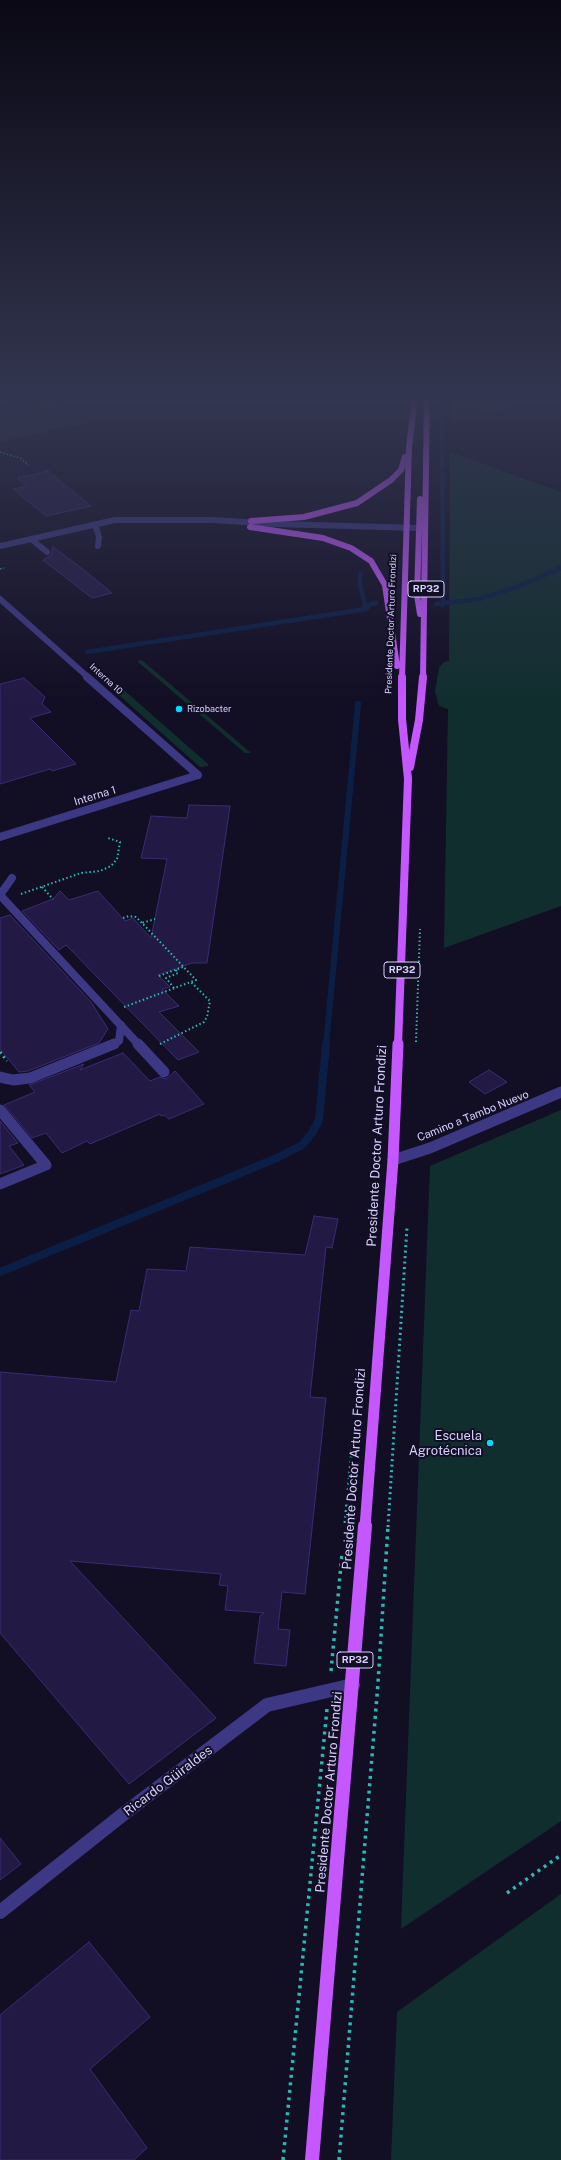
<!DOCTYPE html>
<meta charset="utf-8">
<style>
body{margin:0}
canvas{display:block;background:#120e24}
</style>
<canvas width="561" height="2160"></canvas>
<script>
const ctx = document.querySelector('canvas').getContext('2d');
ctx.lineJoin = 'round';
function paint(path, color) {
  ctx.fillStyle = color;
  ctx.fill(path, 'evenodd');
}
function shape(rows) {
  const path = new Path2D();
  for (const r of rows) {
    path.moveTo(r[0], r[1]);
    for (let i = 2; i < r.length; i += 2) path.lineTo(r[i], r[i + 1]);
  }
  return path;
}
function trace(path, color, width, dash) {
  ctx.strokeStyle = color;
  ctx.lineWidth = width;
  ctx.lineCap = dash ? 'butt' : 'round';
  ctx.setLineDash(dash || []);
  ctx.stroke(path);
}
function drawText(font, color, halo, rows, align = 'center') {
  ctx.font = font + ' "Public Sans",sans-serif';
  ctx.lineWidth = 4;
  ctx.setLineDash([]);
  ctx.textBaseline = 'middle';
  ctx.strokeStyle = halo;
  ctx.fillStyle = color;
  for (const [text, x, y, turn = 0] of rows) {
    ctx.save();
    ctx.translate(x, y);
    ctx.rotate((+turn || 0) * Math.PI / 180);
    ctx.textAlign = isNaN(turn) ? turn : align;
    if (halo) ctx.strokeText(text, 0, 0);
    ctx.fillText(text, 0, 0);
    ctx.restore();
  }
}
paint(shape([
 [452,397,552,397,452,422],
 [50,399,86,423,0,442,0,410],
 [450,452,561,492,561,906,444,948,448,709,439,706,435,692,439,668,444,662,449,661],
 [139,660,143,661,251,753,245,753,138,662],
 [96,669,101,670,208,764,208,766,200,767,93,672],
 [561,1110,561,1821,401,1929,430,1166],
 [561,1894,561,2160,391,2160,397,2012]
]), '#112e2e');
trace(shape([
 [442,397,443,605],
 [360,574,360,585,366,609],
 [436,604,479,599,514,588,561,568],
 [87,652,366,609,371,604,376,603]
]), '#0b1f46', 4.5);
trace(shape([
 [326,1045,358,704]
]), '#0b1f46', 6);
trace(shape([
 [0,1272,277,1158,302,1145,312,1133,319,1120,326,1044]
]), '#0b1f46', 8);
const building = shape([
 [48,471,91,506,46,516,13,489,27,486,17,478,48,471],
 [53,547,85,571,112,593,92,598,43,560,51,555,53,547],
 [24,678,45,697,42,704,51,712,30,718,76,764,52,771,50,769,0,784,0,684,24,678],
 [189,805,230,806,207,963,192,963,158,975,170,987,162,989,179,1006,159,1012,199,1052,178,1060,66,945,59,950,22,911,53,899,60,891,69,900,98,891,125,921,133,918,151,938,167,859,141,858,151,816,187,818,189,805],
 [10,915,91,1002,108,1029,99,1043,28,1071,19,1072,0,1049,0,918,10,915],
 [123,1053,150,1081,160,1077,166,1079,175,1071,204,1104,169,1119,164,1115,161,1116,160,1114,90,1144,87,1141,62,1153,46,1133,32,1138,4,1105,35,1092,29,1085,84,1064,80,1070,123,1053],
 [489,1070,507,1082,485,1094,469,1082,489,1070],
 [0,1121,18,1143,9,1146,24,1165,0,1174,0,1121],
 [314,1216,338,1219,332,1248,326,1247,310,1397,326,1398,305,1594,282,1592,278,1629,290,1630,286,1666,254,1663,260,1616,264,1613,225,1610,228,1586,219,1585,221,1574,70,1561,216,1718,129,1784,0,1633,0,1372,116,1382,131,1310,139,1311,147,1269,186,1271,190,1247,305,1255,314,1216],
 [0,1838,21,1864,0,1880,0,1838],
 [89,1942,150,2017,90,2069,147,2148,134,2160,0,2160,0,2015,89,1942]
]);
paint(building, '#231945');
trace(building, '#3b2b72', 1);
trace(shape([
 [0,452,20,458,29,465],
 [0,569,4,568]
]), '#2cb8b3', 1.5, [1.5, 2]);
trace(shape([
 [42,887,53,899],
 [21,894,81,873,100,871,111,866,117,859,120,842,108,838],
 [123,918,129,916,136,917,142,923],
 [159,976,183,967],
 [174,988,166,978,178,973,176,970],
 [124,1007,196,980,142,923,155,919],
 [416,1042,420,929],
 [160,1044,204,1022,207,1017,210,1001,191,982]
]), '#2cb8b3', 2, [1.5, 2.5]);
trace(shape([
 [0,1052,7,1061],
 [345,1523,353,1439],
 [388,1527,407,1227]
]), '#2cb8b3', 3, [2, 3.5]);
trace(shape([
 [331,1671,342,1554],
 [507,1893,561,1855],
 [283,2160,327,1709],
 [339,2160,378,1683,388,1526]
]), '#2cb8b3', 3.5, [3, 4.5]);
trace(shape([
 [95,524,99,537,98,546],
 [31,539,47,552],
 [0,546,115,520,213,520,276,524,419,528],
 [0,599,89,678]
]), '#3c3884', 6);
trace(shape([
 [87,677,198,775],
 [0,837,198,775],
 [0,895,139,1045],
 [0,895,12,878],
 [113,1045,119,1041,121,1025]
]), '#3c3884', 8);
trace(shape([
 [138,1044,164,1072],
 [0,1077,13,1080,30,1078,114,1044],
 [0,1110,46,1165,0,1184],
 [393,1160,430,1148,561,1092]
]), '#3c3884', 11);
trace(shape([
 [0,1912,126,1812,267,1705,353,1685]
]), '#3c3884', 14);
trace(shape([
 [420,499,417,595,420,614],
 [251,521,304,517,357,503,391,480,401,470,405,457],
 [250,527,323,538,351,548,371,561,385,585,397,666],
 [402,678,409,447,415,397],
 [423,678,427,397]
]), '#c557ff', 6);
trace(shape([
 [410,767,419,720,423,677],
 [398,1045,408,779,402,719,402,677]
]), '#c557ff', 8);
trace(shape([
 [365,1527,393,1160,398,1044]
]), '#c557ff', 11);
trace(shape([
 [312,2160,365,1526]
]), '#c557ff', 14);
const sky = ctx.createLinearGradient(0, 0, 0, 700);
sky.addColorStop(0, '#0a0814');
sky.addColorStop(0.57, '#333650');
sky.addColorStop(1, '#33365000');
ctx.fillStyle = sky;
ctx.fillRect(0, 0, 561, 700);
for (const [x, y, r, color] of [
 [179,709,4,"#00dcfb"],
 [490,1443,4,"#00dcfb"]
]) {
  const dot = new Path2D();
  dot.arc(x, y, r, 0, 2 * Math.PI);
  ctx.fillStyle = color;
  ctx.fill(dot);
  trace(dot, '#120e24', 1.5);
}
drawText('9px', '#d7d0ff', '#120e24', [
 ["Presidente Doctor Arturo Frondizi",391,624,-88],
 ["Interna 10",106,679,42]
]);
drawText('9px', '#d7d0ff', '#120e24', [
 ["Rizobacter",187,709]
], 'left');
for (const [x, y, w] of [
 [426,589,36],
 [402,970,36],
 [355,1660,36]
]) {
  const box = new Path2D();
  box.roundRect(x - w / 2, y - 8, w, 16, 3);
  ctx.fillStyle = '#120e24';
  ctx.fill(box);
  trace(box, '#d7d0ff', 1);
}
drawText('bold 10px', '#d7d0ff', null, [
 ["RP32",426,589],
 ["RP32",402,970],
 ["RP32",355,1660]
]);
drawText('11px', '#d7d0ff', '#120e24', [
 ["Interna 1",95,796,-17],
 ["Camino a Tambo Nuevo",473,1116,-22]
]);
drawText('13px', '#d7d0ff', '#120e24', [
 ["Presidente Doctor Arturo Frondizi",377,1146,-87],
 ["Presidente Doctor Arturo Frondizi",354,1469,-86],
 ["Ricardo Güiraldes",168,1781,-37],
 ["Presidente Doctor Arturo Frondizi",329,1792,-85]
]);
drawText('13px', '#d7d0ff', '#120e24', [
 ["Escuela",482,1436],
 ["Agrotécnica",482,1451]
], 'right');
</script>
